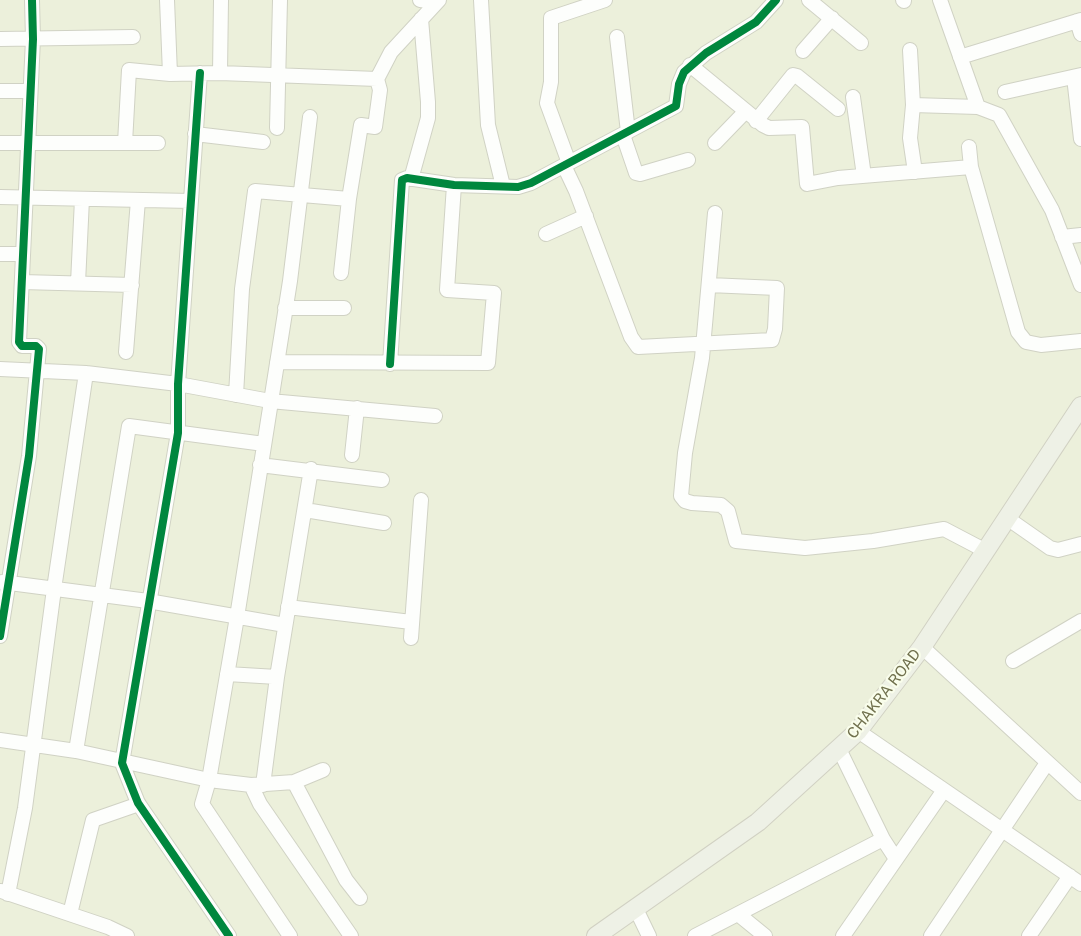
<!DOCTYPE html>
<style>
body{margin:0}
canvas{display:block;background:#f3f6ea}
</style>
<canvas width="1081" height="936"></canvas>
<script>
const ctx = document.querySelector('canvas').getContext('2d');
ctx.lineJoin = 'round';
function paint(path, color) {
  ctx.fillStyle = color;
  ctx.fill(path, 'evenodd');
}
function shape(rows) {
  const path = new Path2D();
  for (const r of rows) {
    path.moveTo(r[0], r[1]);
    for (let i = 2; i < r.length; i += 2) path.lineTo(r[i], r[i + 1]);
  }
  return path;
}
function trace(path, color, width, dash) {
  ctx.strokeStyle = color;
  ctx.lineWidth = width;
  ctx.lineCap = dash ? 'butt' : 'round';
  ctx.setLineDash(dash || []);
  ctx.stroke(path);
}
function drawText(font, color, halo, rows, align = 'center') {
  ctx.font = font + ' "Public Sans",sans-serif';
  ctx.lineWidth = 4.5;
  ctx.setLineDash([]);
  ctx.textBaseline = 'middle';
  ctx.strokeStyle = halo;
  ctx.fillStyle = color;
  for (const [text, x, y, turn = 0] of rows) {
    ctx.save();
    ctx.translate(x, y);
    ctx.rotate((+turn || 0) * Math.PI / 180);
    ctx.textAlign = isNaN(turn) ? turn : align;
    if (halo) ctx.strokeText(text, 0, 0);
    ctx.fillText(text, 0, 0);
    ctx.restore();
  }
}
paint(shape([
 [0,0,1081,0,1081,936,0,936]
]), '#ecf0db');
const minor = shape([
 [167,0,170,74],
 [420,0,437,2],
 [481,0,488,125,503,186],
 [809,0,861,43],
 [903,0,904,1],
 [940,0,978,107],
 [1077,21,1081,34],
 [617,37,628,132],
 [0,39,133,37],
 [910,50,913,105,910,138,915,172],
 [803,51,832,18],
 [960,57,1081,20],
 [690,65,763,125,769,128,802,127,807,184,838,178,971,167],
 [200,73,178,384,178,433,122,763,138,803,229,936],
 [220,73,221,0],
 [1074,77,1081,139],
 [0,91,30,91],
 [1005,92,1081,75],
 [853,97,864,176],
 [913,105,978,107,999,115,1052,210,1081,285],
 [756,121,793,75,797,76,838,109],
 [277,128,280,0],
 [195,134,263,142],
 [623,135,636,173,640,174,688,160],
 [0,143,158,143],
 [125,143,129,70,170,74,220,73,377,79,391,52,439,0],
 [715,143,745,112],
 [969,147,971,167,1018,332,1026,342,1041,345,1081,341],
 [569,163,547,103,551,82,551,18,605,0],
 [567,172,576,191,631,337,638,347,772,340,775,329,777,288,709,285],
 [411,179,428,118,428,102,421,19],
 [0,197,191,201],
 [715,213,702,358,685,453,681,496,685,501,692,503,721,505,728,511,736,541,805,548,873,541,944,529,986,551],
 [546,234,586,216],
 [1062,237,1081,235],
 [0,254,23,254],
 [341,273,349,199,361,125,375,127,380,90,377,79],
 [22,282,132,285],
 [78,283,82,199],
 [285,308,344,308],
 [126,352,138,200],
 [277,362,488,363,494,293,447,290,454,185],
 [390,364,402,180,407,178,454,185,518,187,531,183,676,106,679,84,684,72,706,53,756,22,776,0],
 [0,369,86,373,178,384,270,401,435,416],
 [236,395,242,289,255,191,349,199],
 [352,455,357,408],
 [260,465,382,480],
 [305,510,384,523],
 [1007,518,1050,548,1058,550,1081,544],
 [2,582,148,601,285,625],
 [288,607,411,622],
 [0,636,29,456,39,349,36,346,22,346,19,342,33,39,32,0],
 [411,638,421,500],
 [922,647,1081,793],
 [1013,661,1081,621],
 [227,674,277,677],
 [858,731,1081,884],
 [0,740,76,751,209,780,251,785,294,782,323,770],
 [839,749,883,839,896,859],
 [76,751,129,426,264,444],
 [294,782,346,880,360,898],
 [251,785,260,804,351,936],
 [263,785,277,677,311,469],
 [1,891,108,927,127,936],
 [8,894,25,808,54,589,86,373],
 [635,907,649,936],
 [70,914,93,820,139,804],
 [738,914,765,936],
 [290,936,202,804,209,780,237,617,290,281,310,117],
 [695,936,883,839],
 [843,936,944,790],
 [931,936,1047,763],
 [1029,936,1070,876]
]);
const major = shape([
 [596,936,758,822,858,731,922,647,1081,406]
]);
trace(minor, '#d0d2c4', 16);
trace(major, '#d1d1c3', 20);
trace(minor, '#fdfefc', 14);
trace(major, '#eef1e6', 18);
trace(shape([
 [200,73,178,384,178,433,122,763,138,803,229,936],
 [390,364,402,180,407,178,454,185,518,187,531,183,676,106,679,84,684,72,706,53,756,22,776,0],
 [0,636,29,456,39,349,36,346,22,346,19,342,33,39,32,0]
]), '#00873e', 8);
drawText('15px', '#70704d', '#f9fdeb', [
 ["CHAKRA ROAD",884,694,-52]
]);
</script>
